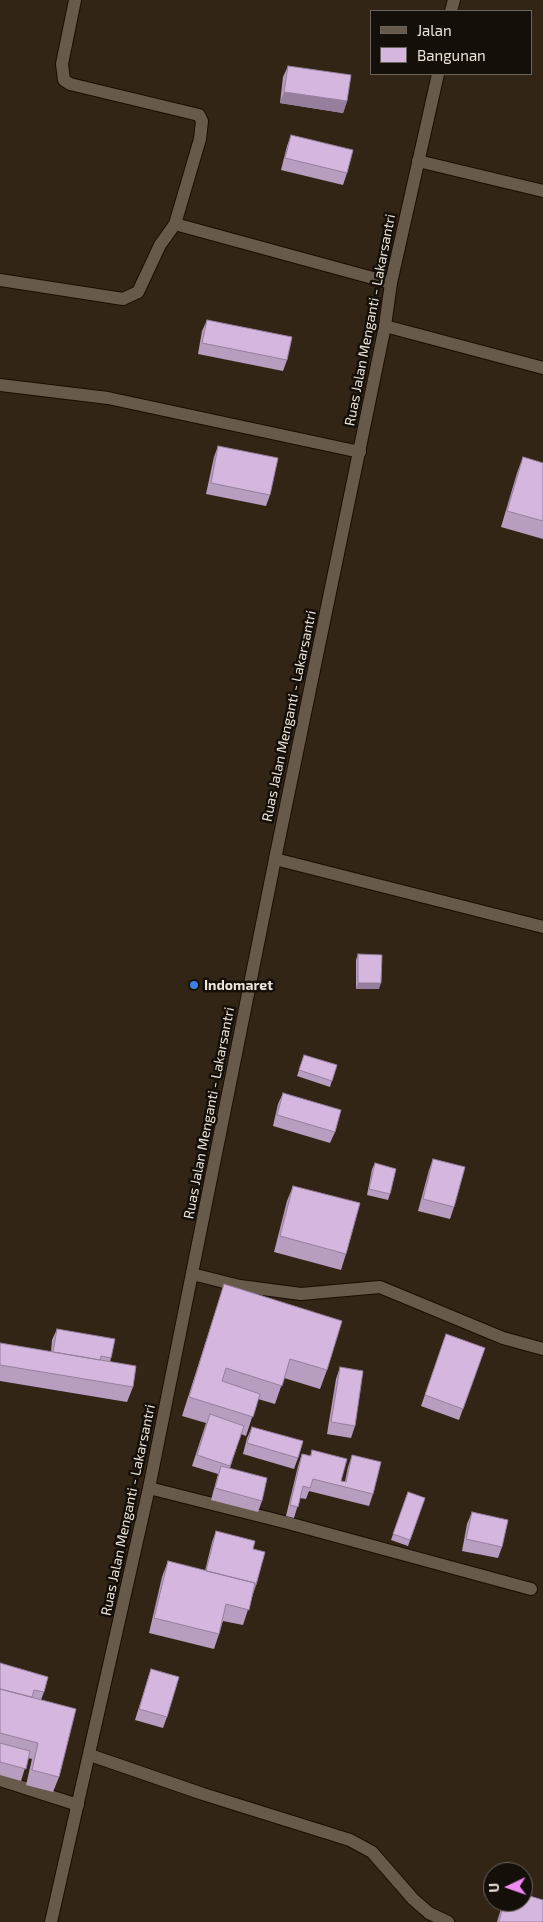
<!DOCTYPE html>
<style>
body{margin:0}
#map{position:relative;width:543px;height:1922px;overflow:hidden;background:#322516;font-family:"Exo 2",sans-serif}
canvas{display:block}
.legend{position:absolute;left:370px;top:10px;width:162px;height:65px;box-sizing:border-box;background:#150f09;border:1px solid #6b645d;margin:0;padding:6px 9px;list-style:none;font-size:15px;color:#ece4da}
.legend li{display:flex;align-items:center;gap:10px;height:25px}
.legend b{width:25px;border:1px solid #6b645d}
.north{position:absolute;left:483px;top:1862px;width:50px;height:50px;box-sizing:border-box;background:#150f09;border:1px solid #6b645d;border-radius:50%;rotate:267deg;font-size:14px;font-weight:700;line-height:20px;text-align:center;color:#ece4da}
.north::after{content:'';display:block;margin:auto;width:18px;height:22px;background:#f08bf6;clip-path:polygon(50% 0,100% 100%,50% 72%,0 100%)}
</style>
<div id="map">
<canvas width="543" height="1922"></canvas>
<ul class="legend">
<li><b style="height:6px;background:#685a4a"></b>Jalan</li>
<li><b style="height:14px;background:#d5b6df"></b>Bangunan</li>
</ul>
<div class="north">U</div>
</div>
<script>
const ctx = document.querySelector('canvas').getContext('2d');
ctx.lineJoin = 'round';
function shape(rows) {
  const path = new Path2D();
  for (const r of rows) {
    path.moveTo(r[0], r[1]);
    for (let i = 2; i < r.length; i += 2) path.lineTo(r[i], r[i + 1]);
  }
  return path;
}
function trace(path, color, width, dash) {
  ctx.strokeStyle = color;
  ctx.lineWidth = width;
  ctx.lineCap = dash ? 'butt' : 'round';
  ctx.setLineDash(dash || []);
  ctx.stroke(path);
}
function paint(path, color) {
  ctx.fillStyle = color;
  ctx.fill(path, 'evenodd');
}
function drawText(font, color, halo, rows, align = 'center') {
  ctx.font = font + ' "Exo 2",sans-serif';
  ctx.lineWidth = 5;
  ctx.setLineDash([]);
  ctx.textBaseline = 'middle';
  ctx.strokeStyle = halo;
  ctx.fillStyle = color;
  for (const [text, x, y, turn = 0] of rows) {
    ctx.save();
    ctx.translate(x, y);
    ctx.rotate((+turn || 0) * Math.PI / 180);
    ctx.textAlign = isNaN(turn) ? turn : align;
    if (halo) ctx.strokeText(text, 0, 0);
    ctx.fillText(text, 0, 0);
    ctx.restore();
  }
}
const lane = shape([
 [385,326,543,368],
 [0,385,108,398,360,452],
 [192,1274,240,1286,301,1294,380,1287,503,1338,543,1349],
 [149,1488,288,1523,531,1589],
 [90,1755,203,1794,350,1840,372,1852,413,1899,429,1913,448,1922]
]);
const street = shape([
 [418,161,543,191],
 [175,224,391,283],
 [0,280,123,299,138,292,160,245,175,224,200,139,202,121,199,115,70,84,64,80,62,64,75,0],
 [275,859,543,927],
 [0,1780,78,1805]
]);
const secondary = shape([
 [451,11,454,0],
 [51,1922,149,1488,275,859,385,326,391,283,438,74]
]);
trace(lane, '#190e02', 14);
trace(street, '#190e02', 14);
trace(secondary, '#190e02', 14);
trace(lane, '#685a4a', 12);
trace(street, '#685a4a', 12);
trace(secondary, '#685a4a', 12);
paint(shape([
 [288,66,347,101,343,113,280,103,283,77],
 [291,135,347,173,343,185,281,170,287,146],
 [207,320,287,360,283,371,198,354,202,331],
 [218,446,270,495,266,506,206,494,214,457],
 [523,457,543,463,543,539,501,527,517,473],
 [358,954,379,989,356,989,356,960],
 [304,1055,337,1065,330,1087,297,1076],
 [283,1093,335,1132,330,1143,273,1126,278,1104],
 [433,1159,454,1207,450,1219,418,1211,429,1170],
 [375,1163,390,1194,388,1200,367,1195,372,1169],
 [293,1186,346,1254,341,1270,274,1252,287,1201],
 [224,1284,327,1370,320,1389,284,1378,275,1404,258,1399,246,1436,241,1434,230,1468,262,1501,258,1512,211,1500,218,1474,192,1466,206,1423,182,1416,218,1303],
 [57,1329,111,1358,110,1362,133,1387,127,1402,0,1381,0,1343,51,1352,52,1340],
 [446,1334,485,1348,459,1420,421,1406],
 [340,1367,355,1426,351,1438,327,1434,336,1379],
 [252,1427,298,1458,294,1469,243,1454,247,1438],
 [312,1450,341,1481,345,1481,348,1467,352,1455,373,1494,369,1506,309,1491,306,1499,300,1498,294,1518,286,1516,298,1466,302,1454,310,1456],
 [408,1492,425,1498,408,1546,391,1540],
 [472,1512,502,1547,498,1558,462,1551,467,1524],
 [216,1531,253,1549,256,1585,243,1625,223,1621,219,1634,214,1649,149,1633,162,1577,168,1561,205,1571,212,1542],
 [0,1663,44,1692,41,1700,59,1777,53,1792,26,1785,32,1759,28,1758,21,1781,0,1775],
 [151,1669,167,1717,163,1728,135,1720],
 [503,1902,523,1902,543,1922,497,1922]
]), '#b79dc0');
paint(shape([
 [284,92,347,101,343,113,280,103],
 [358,983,381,983,379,989,356,989]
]), '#957f9c');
const building = shape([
 [288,66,351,75,347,101,284,92,288,66],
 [291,135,353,150,347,173,285,158,291,135],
 [207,320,292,337,287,360,202,343,207,320],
 [218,446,278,458,270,495,211,483,218,446],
 [523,457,543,463,543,521,507,511,523,457],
 [358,954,382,955,381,983,358,983,358,954],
 [304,1055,337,1065,332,1081,299,1070,304,1055],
 [283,1093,341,1110,335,1132,277,1115,283,1093],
 [433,1159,465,1167,454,1207,423,1199,433,1159],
 [375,1163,396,1169,390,1194,369,1189,375,1163],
 [293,1186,360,1203,346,1254,280,1236,293,1186],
 [224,1284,342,1321,327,1370,290,1359,282,1386,226,1368,222,1381,260,1394,253,1417,189,1397,224,1284],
 [57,1329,115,1339,111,1358,101,1356,100,1360,53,1352,57,1329],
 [446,1334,485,1348,463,1409,425,1395,446,1334],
 [0,1343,136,1366,133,1387,0,1365,0,1343],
 [340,1367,363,1371,355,1426,331,1422,340,1367],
 [210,1414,244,1426,230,1466,197,1455,210,1414],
 [252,1427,303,1441,298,1458,247,1443,252,1427],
 [312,1450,347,1459,341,1481,346,1482,352,1455,381,1462,373,1494,313,1479,310,1488,303,1486,298,1507,290,1505,302,1454,311,1456,312,1450],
 [221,1466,267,1478,262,1501,215,1488,221,1466],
 [408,1492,425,1498,410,1540,393,1534,408,1492],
 [472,1512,508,1520,502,1547,466,1539,472,1512],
 [216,1531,255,1541,253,1549,265,1552,256,1585,255,1584,255,1583,206,1571,216,1531],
 [168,1561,255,1583,249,1610,226,1604,219,1634,154,1618,168,1561],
 [0,1663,48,1677,44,1692,34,1690,32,1697,0,1689,0,1663],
 [151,1669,179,1677,167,1717,139,1709,151,1669],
 [0,1689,76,1709,59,1777,32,1770,38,1743,0,1733,0,1689],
 [0,1743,30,1751,26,1769,0,1762,0,1743],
 [523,1894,543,1900,543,1922,499,1922,504,1902,523,1902,523,1894]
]);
paint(building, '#d5b6df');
trace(building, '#957f9c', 1);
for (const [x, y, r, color] of [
 [194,985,5,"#3f7fe0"]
]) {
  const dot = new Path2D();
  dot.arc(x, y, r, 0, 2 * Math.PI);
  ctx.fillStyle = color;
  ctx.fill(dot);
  trace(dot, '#150f09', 2);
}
drawText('14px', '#ece4da', '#150f09', [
 ["Ruas Jalan Menganti - Lakarsantri",370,320,-79],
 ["Ruas Jalan Menganti - Lakarsantri",289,716,-78],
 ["Ruas Jalan Menganti - Lakarsantri",209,1113,-79],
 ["Ruas Jalan Menganti - Lakarsantri",128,1510,-78]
]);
drawText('bold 14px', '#ece4da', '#150f09', [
 ["Indomaret",204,985]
], 'left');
</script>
